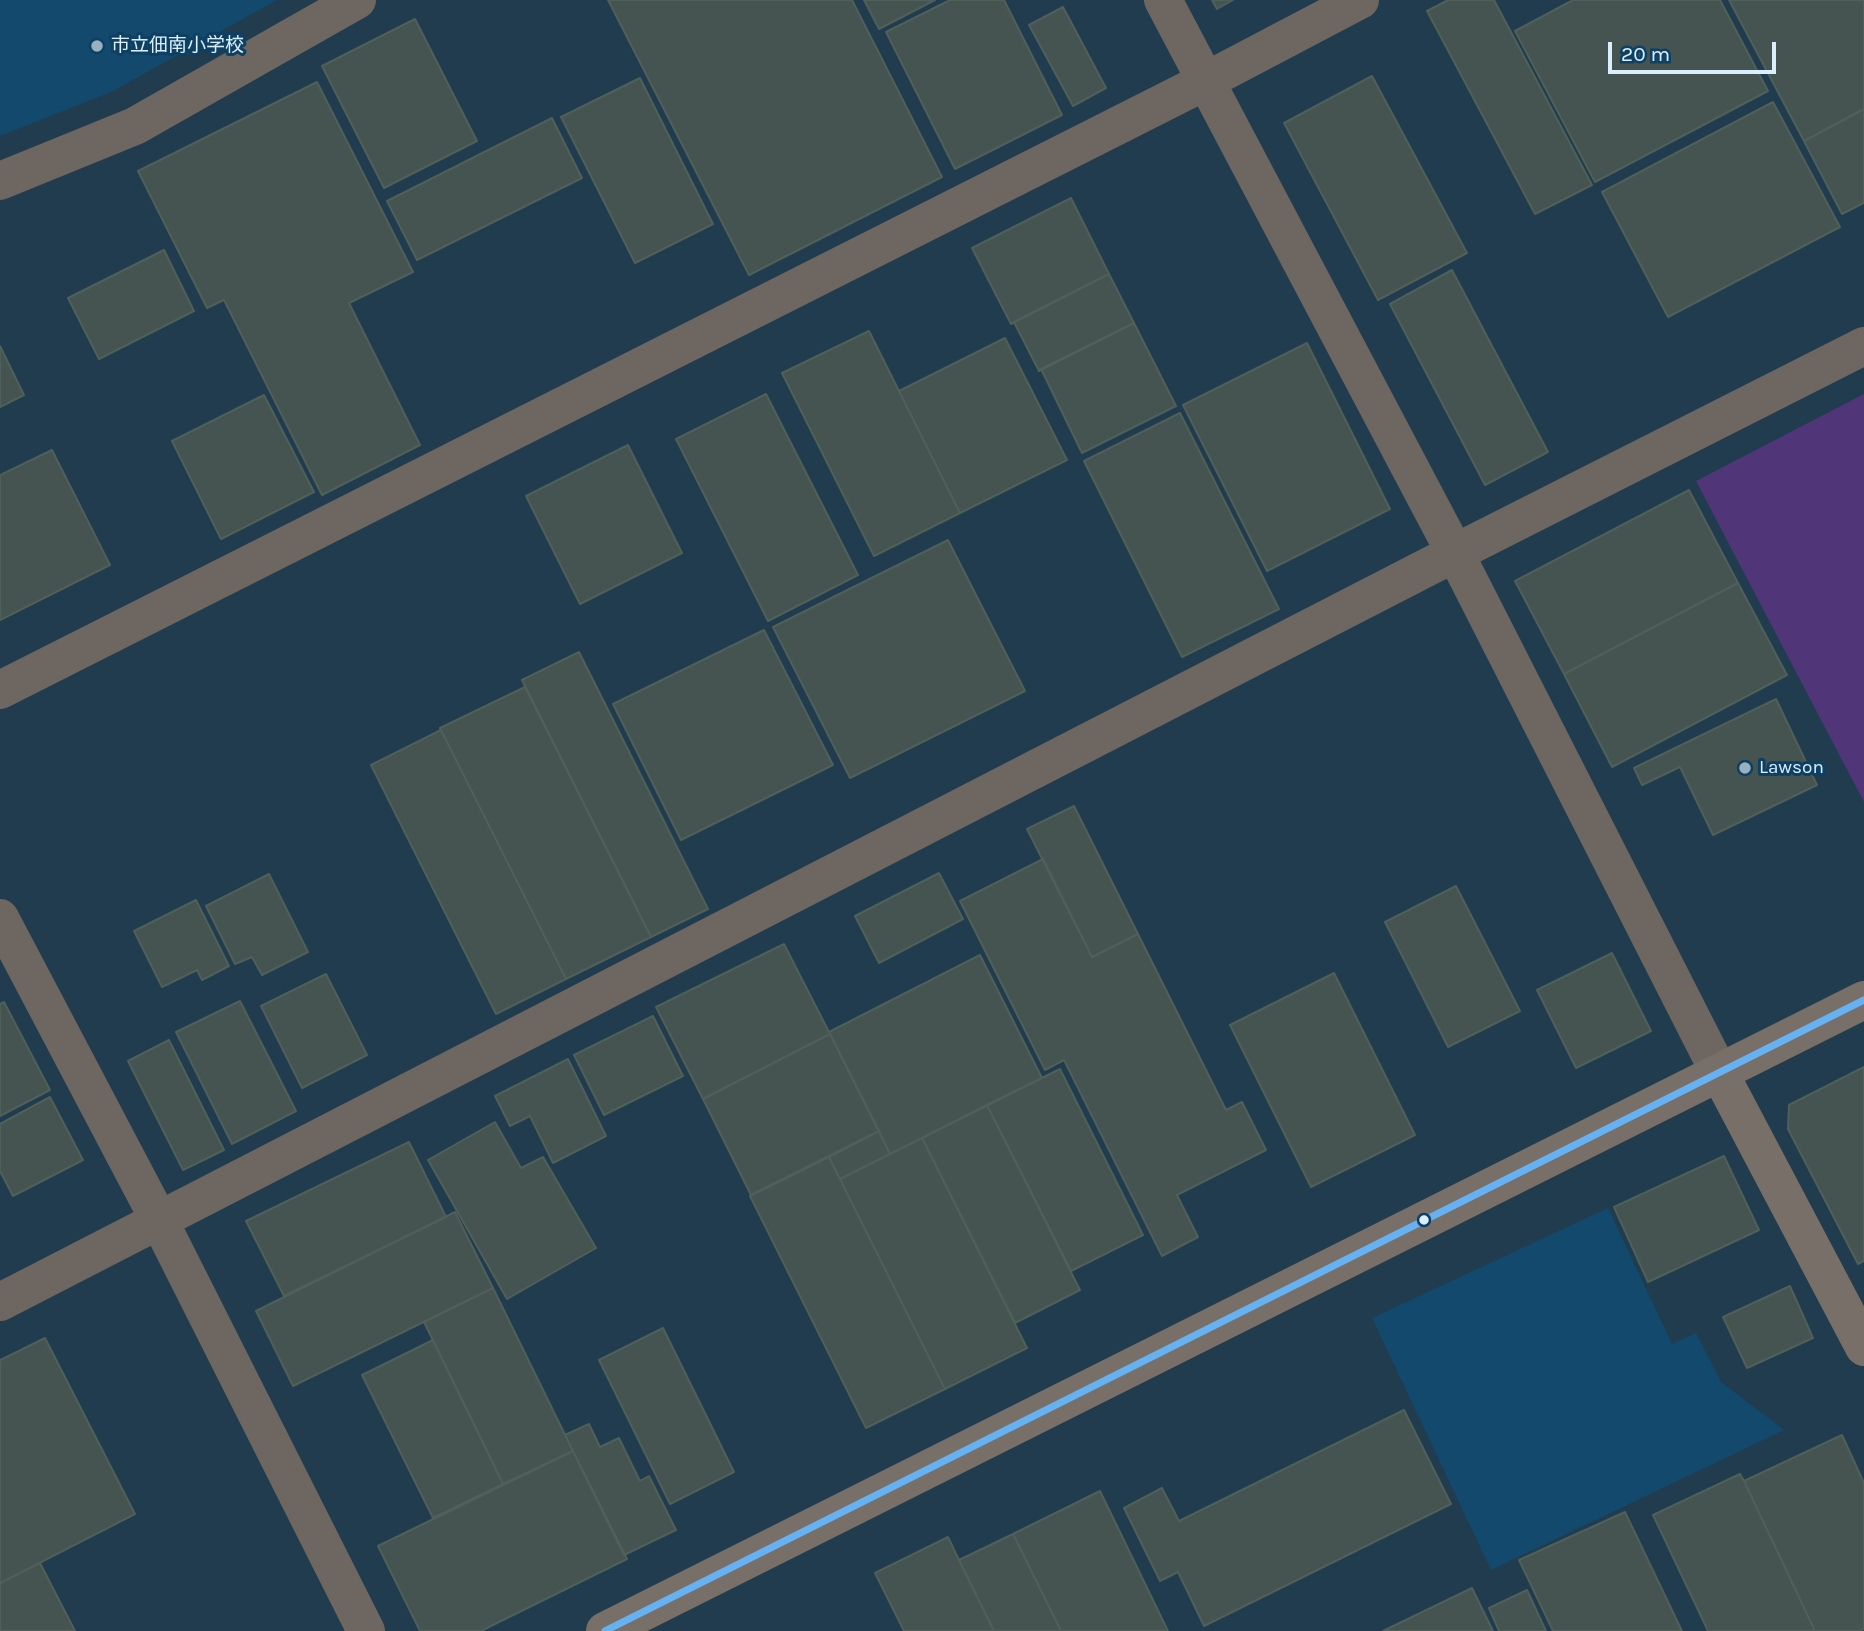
<!DOCTYPE html>
<meta charset="utf-8">
<style>
body{margin:0}
#map{position:relative;width:1864px;height:1631px;overflow:hidden;background:#213c4e;font-family:Karla,sans-serif}
canvas{display:block}
.scale{position:absolute;left:1608px;top:42px;width:168px;height:32px;box-sizing:border-box;border:4px solid #dbeefe;border-top:0;padding-left:9px;font-size:21px;line-height:24px;white-space:nowrap;color:#dbeefe;-webkit-text-stroke:5px #0d4062;paint-order:stroke}
</style>
<div id="map">
<canvas width="1864" height="1631"></canvas>
<div class="scale">20 m</div>
</div>
<script>
const ctx = document.querySelector('canvas').getContext('2d');
ctx.lineJoin = 'round';
function paint(path, color) {
  ctx.fillStyle = color;
  ctx.fill(path, 'evenodd');
}
function shape(rows) {
  const path = new Path2D();
  for (const r of rows) {
    path.moveTo(r[0], r[1]);
    for (let i = 2; i < r.length; i += 2) path.lineTo(r[i], r[i + 1]);
  }
  return path;
}
function trace(path, color, width, dash) {
  ctx.strokeStyle = color;
  ctx.lineWidth = width;
  ctx.lineCap = dash ? 'butt' : 'round';
  ctx.setLineDash(dash || []);
  ctx.stroke(path);
}
function drawText(font, color, halo, rows, align = 'center') {
  ctx.font = font + ' Karla,"Noto Sans JP",sans-serif';
  ctx.lineWidth = 6;
  ctx.setLineDash([]);
  ctx.textBaseline = 'middle';
  ctx.strokeStyle = halo;
  ctx.fillStyle = color;
  for (const [text, x, y, turn = 0] of rows) {
    ctx.save();
    ctx.translate(x, y);
    ctx.rotate((+turn || 0) * Math.PI / 180);
    ctx.textAlign = isNaN(turn) ? turn : align;
    if (halo) ctx.strokeText(text, 0, 0);
    ctx.fillText(text, 0, 0);
    ctx.restore();
  }
}
paint(shape([
 [0,0,277,0,111,92,0,136],
 [1608,1208,1672,1344,1696,1333,1721,1382,1784,1430,1491,1570,1372,1318]
]), '#13496c');
paint(shape([
 [1864,394,1864,802,1696,481]
]), '#513579');
const building = shape([
 [608,0,852,0,942,177,749,275,608,0],
 [864,0,935,0,879,29,864,0],
 [950,0,1004,0,1062,115,955,169,886,32,950,0],
 [1212,0,1233,0,1217,9,1212,0],
 [1448,0,1494,0,1592,185,1535,214,1427,11,1448,0],
 [1573,0,1720,0,1768,91,1595,182,1515,31,1573,0],
 [1729,0,1864,0,1864,109,1804,141,1729,0],
 [1063,7,1106,88,1073,106,1029,25,1063,7],
 [415,19,477,141,384,188,322,66,415,19],
 [1372,76,1467,253,1378,300,1284,123,1372,76],
 [640,78,713,224,635,263,561,117,640,78],
 [317,82,413,272,349,303,420,445,322,495,224,300,207,308,138,171,317,82],
 [1773,102,1840,227,1668,317,1602,192,1773,102],
 [1864,109,1864,203,1842,214,1804,141,1864,109],
 [552,118,582,178,417,260,387,201,552,118],
 [1071,198,1109,274,1011,324,972,248,1071,198],
 [164,250,194,311,99,359,68,298,164,250],
 [1452,270,1548,452,1485,485,1390,304,1452,270],
 [1109,274,1134,323,1039,371,1014,322,1109,274],
 [1134,323,1176,406,1082,453,1041,369,1134,323],
 [869,331,960,513,874,556,782,373,869,331],
 [1005,338,1067,460,960,513,899,391,1005,338],
 [1307,343,1390,509,1267,571,1183,405,1307,343],
 [0,346,24,395,0,407,0,346],
 [766,394,858,575,768,621,676,439,766,394],
 [264,395,314,492,221,539,172,441,264,395],
 [1180,413,1279,609,1182,657,1084,461,1180,413],
 [628,445,682,553,580,604,526,496,628,445],
 [52,450,110,565,0,620,0,475,52,450],
 [1689,490,1738,583,1564,674,1515,581,1689,490],
 [948,540,1025,691,850,778,773,627,948,540],
 [1738,583,1787,675,1612,767,1564,674,1738,583],
 [764,630,833,765,681,840,613,704,764,630],
 [579,652,708,909,651,937,522,680,579,652],
 [525,687,651,937,566,979,440,728,525,687],
 [1776,699,1817,785,1713,835,1680,767,1642,785,1634,768,1776,699],
 [441,730,566,979,496,1014,371,765,441,730],
 [1074,806,1138,934,1092,957,1027,829,1074,806],
 [1043,859,1092,957,1138,934,1226,1110,1242,1102,1266,1150,1177,1195,1198,1237,1162,1256,1064,1060,1045,1070,960,901,1043,859],
 [939,873,963,919,879,963,855,916,939,873],
 [269,874,308,952,262,975,252,957,235,964,206,906,269,874],
 [1456,886,1520,1011,1448,1047,1385,922,1456,886],
 [196,900,229,966,202,980,197,970,162,987,134,931,196,900],
 [784,944,830,1034,703,1099,656,1007,784,944],
 [1612,953,1651,1031,1576,1068,1537,990,1612,953],
 [980,955,1042,1078,890,1154,829,1032,980,955],
 [1334,973,1415,1135,1311,1187,1230,1025,1334,973],
 [326,974,367,1055,302,1088,261,1006,326,974],
 [240,1001,296,1111,232,1144,176,1032,240,1001],
 [4,1002,50,1090,0,1116,0,1004,4,1002],
 [653,1016,683,1076,604,1115,574,1055,653,1016],
 [830,1034,879,1131,751,1195,703,1099,830,1034],
 [169,1040,224,1150,183,1170,128,1061,169,1040],
 [568,1059,606,1136,553,1163,530,1116,510,1126,495,1096,568,1059],
 [1864,1067,1864,1261,1858,1264,1788,1129,1789,1105,1864,1067],
 [1060,1069,1143,1235,1071,1271,987,1105,1060,1069],
 [50,1097,83,1160,13,1196,0,1171,0,1124,50,1097],
 [987,1105,1080,1290,1015,1323,922,1138,987,1105],
 [495,1122,521,1168,543,1157,596,1248,507,1299,428,1160,495,1122],
 [879,1131,890,1154,840,1179,829,1157,879,1131],
 [922,1138,1027,1348,945,1389,840,1179,922,1138],
 [409,1142,446,1217,284,1296,246,1221,409,1142],
 [1724,1156,1759,1230,1648,1282,1614,1207,1724,1156],
 [829,1157,945,1389,866,1428,750,1196,829,1157],
 [455,1212,493,1288,293,1386,256,1311,455,1212],
 [1790,1286,1813,1338,1747,1368,1723,1317,1790,1286],
 [493,1288,573,1451,503,1484,424,1322,493,1288],
 [663,1328,734,1472,670,1504,599,1360,663,1328],
 [45,1338,135,1514,0,1583,0,1360,45,1338],
 [433,1340,503,1484,433,1518,362,1375,433,1340],
 [1404,1410,1451,1504,1204,1626,1178,1572,1160,1581,1124,1508,1162,1488,1179,1521,1404,1410],
 [589,1424,600,1447,619,1438,640,1481,649,1476,676,1530,624,1555,565,1435,589,1424],
 [1842,1435,1864,1483,1864,1629,1859,1631,1815,1631,1744,1481,1842,1435],
 [573,1451,627,1559,481,1631,420,1631,378,1546,573,1451],
 [1740,1474,1744,1481,1815,1631,1708,1631,1653,1515,1740,1474],
 [1100,1491,1168,1631,1061,1631,1013,1534,1100,1491],
 [1625,1512,1682,1631,1553,1631,1519,1560,1625,1512],
 [1013,1534,1061,1631,994,1631,959,1560,1013,1534],
 [948,1537,959,1560,994,1631,904,1631,875,1573,948,1537],
 [40,1563,75,1631,0,1631,0,1583,40,1563],
 [1472,1588,1493,1631,1383,1631,1472,1588],
 [1527,1590,1546,1631,1499,1631,1489,1608,1527,1590]
]);
paint(building, '#455451');
trace(building, '#4f605a', 2);
trace(shape([
 [1163,0,1455,553,1720,1074],
 [0,181,135,126,357,0],
 [0,690,1204,82,1360,0],
 [0,918,159,1220,366,1631],
 [0,1302,1455,553,1864,346]
]), '#6d6661', 38);
trace(shape([
 [1720,1074,1864,1347],
 [605,1631,1864,1000]
]), '#787068', 38);
trace(shape([
 [605,1631,1864,1000]
]), '#66b1f2', 7);
for (const [x, y, r, color] of [
 [97,46,7,"#9ab0c0"],
 [1745,768,7,"#9ab0c0"],
 [1424,1220,6,"#dbeefe"]
]) {
  const dot = new Path2D();
  dot.arc(x, y, r, 0, 2 * Math.PI);
  ctx.fillStyle = color;
  ctx.fill(dot);
  trace(dot, '#0d4062', 2.5);
}
drawText('19px', '#dbeefe', '#0d4062', [
 ["市立佃南小学校",111,46],
 ["Lawson",1759,768]
], 'left');
</script>
